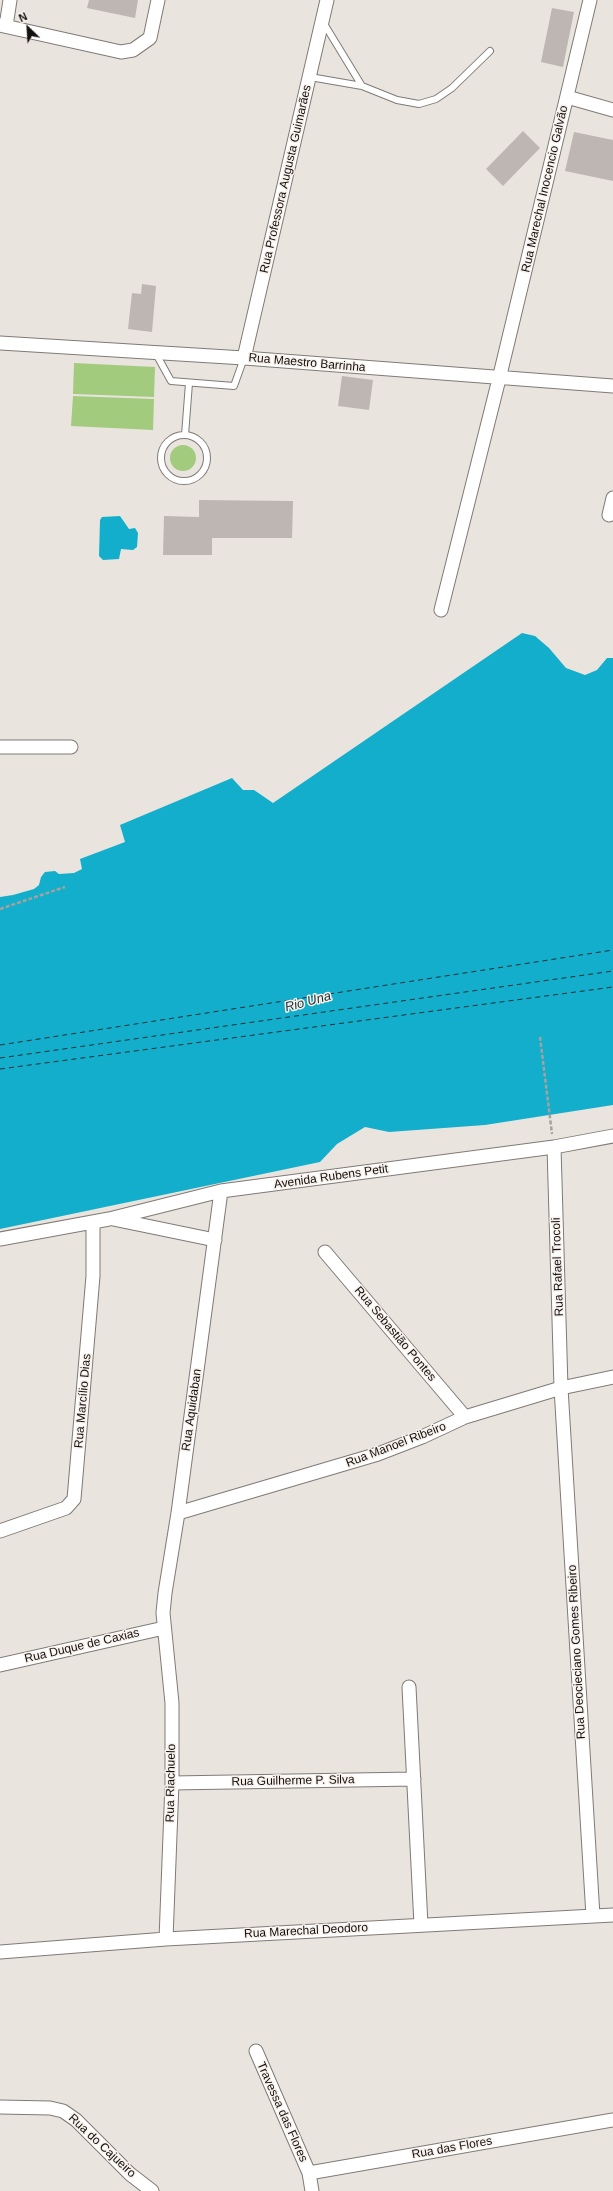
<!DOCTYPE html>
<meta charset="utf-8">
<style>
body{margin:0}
#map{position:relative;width:613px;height:2191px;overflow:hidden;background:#eae4df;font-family:Helvetica,sans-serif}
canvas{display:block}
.north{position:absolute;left:8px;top:8px;width:40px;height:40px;-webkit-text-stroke:3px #f8f1ec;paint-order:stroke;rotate:335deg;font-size:11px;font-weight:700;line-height:16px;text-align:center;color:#13100f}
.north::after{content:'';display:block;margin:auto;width:14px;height:18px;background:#13100f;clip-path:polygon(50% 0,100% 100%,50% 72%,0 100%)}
</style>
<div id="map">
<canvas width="613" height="2191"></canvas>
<div class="north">N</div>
</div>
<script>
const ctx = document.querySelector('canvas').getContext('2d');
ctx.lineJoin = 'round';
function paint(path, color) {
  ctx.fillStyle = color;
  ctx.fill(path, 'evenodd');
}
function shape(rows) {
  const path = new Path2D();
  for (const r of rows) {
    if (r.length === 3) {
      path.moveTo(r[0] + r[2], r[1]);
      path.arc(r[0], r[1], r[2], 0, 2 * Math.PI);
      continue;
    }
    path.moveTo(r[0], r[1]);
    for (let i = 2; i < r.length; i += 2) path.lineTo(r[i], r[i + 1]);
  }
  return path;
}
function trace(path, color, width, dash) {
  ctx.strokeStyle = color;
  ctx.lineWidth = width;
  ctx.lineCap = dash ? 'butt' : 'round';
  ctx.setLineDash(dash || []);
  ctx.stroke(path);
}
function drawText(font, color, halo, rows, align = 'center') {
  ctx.font = font + ' Helvetica,sans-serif';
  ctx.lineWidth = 3;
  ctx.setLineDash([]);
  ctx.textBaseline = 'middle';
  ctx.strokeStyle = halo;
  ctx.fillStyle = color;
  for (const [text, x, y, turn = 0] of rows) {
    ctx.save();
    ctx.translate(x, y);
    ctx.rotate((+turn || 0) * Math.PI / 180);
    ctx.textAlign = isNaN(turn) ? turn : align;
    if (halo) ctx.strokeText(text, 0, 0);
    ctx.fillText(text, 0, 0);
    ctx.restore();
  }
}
paint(shape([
 [74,363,155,367,154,397,73,394],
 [73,396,154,399,153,430,71,426],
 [183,458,13]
]), '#a2cb7e');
paint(shape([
 [120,516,129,529,135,528,138,533,137,547,133,550,121,549,119,559,103,560,99,556,100,520,102,517],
 [522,633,535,636,549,648,566,668,585,675,597,670,607,658,613,658,613,1105,485,1125,389,1132,365,1127,337,1144,320,1162,0,1229,0,897,13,895,34,889,39,885,41,877,45,872,55,871,59,874,74,873,82,869,80,859,125,842,120,825,232,778,243,790,254,790,273,803]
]), '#12aecb');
trace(shape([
 [0,1045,613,950],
 [0,1058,613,971],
 [0,1069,613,987]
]), '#182f35', 1, [5, 4]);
paint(shape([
 [89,0,138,0,135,18,87,8],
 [552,8,574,12,563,67,541,62],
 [523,131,540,148,503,186,486,169],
 [574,132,613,140,613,181,565,171],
 [142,284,156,286,152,332,128,329,132,293,141,294],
 [342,376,373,380,369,410,338,406],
 [199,500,293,501,292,538,212,538,212,555,163,555,164,516,199,517]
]), '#bdb6b2');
const lane = shape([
 [323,22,362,86],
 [310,77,362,86,397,100,419,104,436,99,452,88,490,51],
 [155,352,171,381,234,386,244,358],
 [184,458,23],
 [185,435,189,383]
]);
const street = shape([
 [0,25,121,52,133,50,150,38,158,0],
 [6,26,10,0],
 [567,97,613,110],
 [0,343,244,358,613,386],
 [244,358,327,0],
 [609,515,613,498],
 [441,610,499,379,590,0],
 [0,747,71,747],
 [554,1147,561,1388,593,1916],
 [113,1219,215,1240],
 [0,1239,109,1219,221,1191,554,1147,613,1136],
 [325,1252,465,1417],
 [178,1513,378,1454,422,1437,465,1417,561,1388,613,1377],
 [0,1531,66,1508,74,1499,93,1276,93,1222],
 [0,1665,164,1628],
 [409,1687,421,1925],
 [172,1783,414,1779],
 [166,1939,172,1783,172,1703,163,1613,165,1593,178,1513,221,1191],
 [0,1952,166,1939,613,1915],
 [256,2051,309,2173],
 [0,2107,50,2108,63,2111,76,2120,130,2174,152,2191],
 [312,2191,309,2173,613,2120]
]);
trace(lane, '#807a76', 8);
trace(street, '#807a76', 15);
trace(shape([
 [0,909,65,887],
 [540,1037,552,1134]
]), '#a6a19d', 2.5, [4, 2]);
trace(lane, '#fff', 6);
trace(street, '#fff', 13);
drawText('12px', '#13100f', '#f8f1ec', [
 ["Rua Professora Augusta Guimarães",286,179,-77],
 ["Rua Marechal Inocencio Galvão",545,189,-77],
 ["Rua Maestro Barrinha",307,363,5],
 ["Avenida Rubens Petit",331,1177,-8],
 ["Rua Rafael Trocoli",558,1267,-92],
 ["Rua Sebastião Pontes",395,1334,50],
 ["Rua Marcílio Dias",83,1401,-85],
 ["Rua Aquidaban",192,1410,-82],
 ["Rua Manoel Ribeiro",396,1445,-21],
 ["Rua Duque de Caxias",82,1646,-13],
 ["Rua Deocieciano Gomes Ribeiro",577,1652,-93],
 ["Rua Guilherme P. Silva",293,1781,-1],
 ["Rua Riachuelo",171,1783,-89],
 ["Rua Marechal Deodoro",306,1931,-3],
 ["Travessa das Flores",282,2112,66],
 ["Rua do Cajueiro",102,2146,43],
 ["Rua das Flores",452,2148,-10]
]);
drawText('italic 13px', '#182f35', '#f8f1ec', [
 ["Rio Una",308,1002,-15]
]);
</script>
